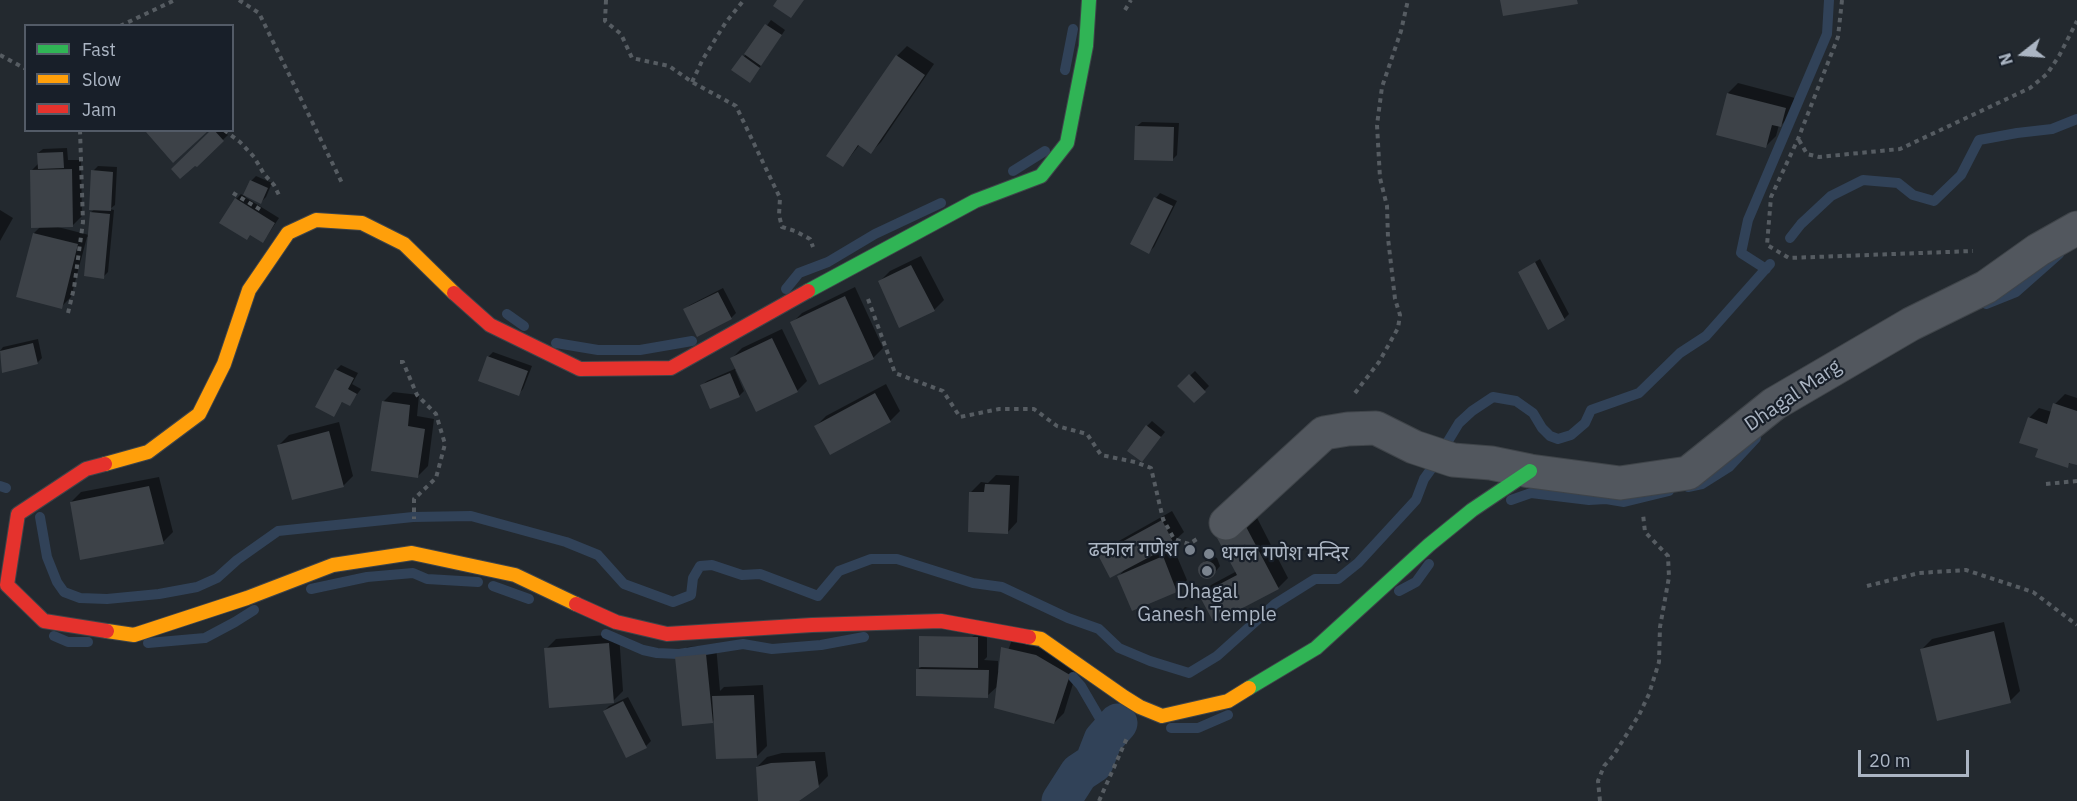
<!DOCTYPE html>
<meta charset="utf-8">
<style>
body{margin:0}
#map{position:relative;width:2077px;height:801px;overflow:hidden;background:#23292f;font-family:"IBM Plex Sans",sans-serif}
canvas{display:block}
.legend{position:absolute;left:24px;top:24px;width:210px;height:108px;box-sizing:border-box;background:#181f29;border:2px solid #535b67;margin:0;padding:8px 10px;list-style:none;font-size:18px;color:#abb5c3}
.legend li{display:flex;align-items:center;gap:12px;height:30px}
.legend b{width:30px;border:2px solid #535b67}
.north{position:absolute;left:1993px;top:24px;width:60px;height:60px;-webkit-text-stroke:4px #181f29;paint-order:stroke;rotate:253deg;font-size:16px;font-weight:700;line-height:24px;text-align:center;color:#abb5c3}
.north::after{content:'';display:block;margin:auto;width:21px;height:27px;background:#abb5c3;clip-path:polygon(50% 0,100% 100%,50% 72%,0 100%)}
.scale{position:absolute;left:1858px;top:750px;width:111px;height:27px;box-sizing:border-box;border:3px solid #abb5c3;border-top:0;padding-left:8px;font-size:18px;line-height:21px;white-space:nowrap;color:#abb5c3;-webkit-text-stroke:4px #181f29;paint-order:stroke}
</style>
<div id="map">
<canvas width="2077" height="801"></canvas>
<ul class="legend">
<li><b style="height:8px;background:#30b455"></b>Fast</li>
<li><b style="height:8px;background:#ff9f0a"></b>Slow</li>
<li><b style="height:8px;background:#e5322d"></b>Jam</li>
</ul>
<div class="north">N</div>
<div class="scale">20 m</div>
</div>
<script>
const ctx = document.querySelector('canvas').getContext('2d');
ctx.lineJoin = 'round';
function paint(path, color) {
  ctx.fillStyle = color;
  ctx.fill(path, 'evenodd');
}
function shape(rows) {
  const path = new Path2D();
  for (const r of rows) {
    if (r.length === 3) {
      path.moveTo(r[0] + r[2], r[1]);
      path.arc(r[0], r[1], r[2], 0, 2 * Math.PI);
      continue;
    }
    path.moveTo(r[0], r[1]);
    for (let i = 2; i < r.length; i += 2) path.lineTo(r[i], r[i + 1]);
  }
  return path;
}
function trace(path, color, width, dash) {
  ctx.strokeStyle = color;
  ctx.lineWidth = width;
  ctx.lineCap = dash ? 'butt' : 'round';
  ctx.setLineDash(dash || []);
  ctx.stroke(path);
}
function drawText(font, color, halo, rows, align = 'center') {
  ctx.font = font + ' "IBM Plex Sans","Noto Sans Devanagari",sans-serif';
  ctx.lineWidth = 4.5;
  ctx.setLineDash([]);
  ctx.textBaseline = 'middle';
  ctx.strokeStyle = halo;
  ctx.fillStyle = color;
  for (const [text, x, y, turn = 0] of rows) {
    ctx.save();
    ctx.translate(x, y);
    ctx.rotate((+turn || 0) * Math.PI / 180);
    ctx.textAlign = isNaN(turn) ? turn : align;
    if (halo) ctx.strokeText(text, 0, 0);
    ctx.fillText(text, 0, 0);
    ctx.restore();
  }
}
paint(shape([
 [771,20,785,30,754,76,734,70],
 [907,46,934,64,881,142,871,152,860,144,843,166,897,56],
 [1738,83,1795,98,1791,115,1781,125,1779,125,1776,136,1766,146,1728,93],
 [1142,122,1179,123,1177,155,1173,159,1137,126],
 [213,130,223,130,228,135,197,165],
 [67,148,68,160,81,160,82,216,72,226,58,227,89,235,91,212,95,209,93,171,98,166,117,167,115,205,110,209,114,210,108,272,103,277,89,237,87,237,71,297,61,307,34,233,41,226,31,171,39,163,38,153,43,149],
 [256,176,272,183,266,197,261,202,246,195,245,197,279,218,267,236,236,199,241,194,244,196,251,181],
 [1160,193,1177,201,1154,247,1149,252,1132,243,1156,198],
 [0,210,13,218,0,241],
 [921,256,944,300,934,310,880,281,890,271],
 [1540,259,1569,314,1564,319,1519,272],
 [855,287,883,348,873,358,792,323,802,313],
 [723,288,736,313,731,318,685,309,690,305],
 [782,329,807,381,797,391,737,369,735,370,744,391,739,396,702,385,707,381,737,368,732,358,742,348],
 [38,339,42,358,37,363,3,371,0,351,3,347],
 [493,352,532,366,523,389,518,394,488,357],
 [341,365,358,373,352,384,361,389,350,404,343,401,333,415,336,370],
 [1195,371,1209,386,1194,401,1179,386],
 [886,384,900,411,890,421,816,426,826,416],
 [393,392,419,395,417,416,434,419,428,466,418,476,383,402],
 [2065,394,2077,398,2077,464,2071,462,2067,466,2040,448,2029,418,2039,408,2052,412,2055,404],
 [1152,421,1165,432,1142,460,1147,426],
 [339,422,353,476,343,486,279,445,289,435],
 [996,475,1019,476,1017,522,1007,533,971,492,981,482,988,483],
 [159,477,173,532,163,542,71,502,81,492],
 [1172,511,1184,532,1173,542,1154,553,1155,555,1173,547,1187,580,1177,590,1132,609,1119,576,1125,569,1100,556,1110,546],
 [1254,512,1288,578,1278,588,1201,595,1211,585,1237,571,1218,536],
 [1212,556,1217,558,1220,566,1212,576,1208,578,1203,576,1200,570,1202,563],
 [1185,607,1189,608,1190,612,1185,617,1178,618,1178,614],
 [2004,622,2020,691,2010,701,1922,649,1932,639],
 [987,628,987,657,984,660,998,661,998,671,1000,672,1013,637,1079,664,1064,713,1054,723,999,685,987,696,918,669],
 [619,634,623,691,613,701,546,649,556,639],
 [716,645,720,691,724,687,763,685,767,746,757,756,715,719,712,722,677,658,687,647],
 [628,697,651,741,646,746,604,711,609,706],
 [825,752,828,776,818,786,797,801,760,801,757,767,767,757,782,753]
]), '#0007');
trace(shape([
 [1065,70,1073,29],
 [1013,171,1045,151],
 [1790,238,1801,224,1831,196,1863,180,1898,183,1913,195,1934,201,1961,175,1979,140,2017,133,2052,129,2077,119],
 [1766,269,1741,253,1748,220,1827,34,1829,0],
 [786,289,799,273,828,262,875,234,941,203],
 [1986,304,2016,292,2059,254],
 [507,314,524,326],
 [556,343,598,350,640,350,692,341],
 [1442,451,1459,423,1472,411,1493,397,1516,401,1533,413,1542,428,1550,436,1558,439,1571,435,1585,423,1591,410,1639,393,1680,353,1706,336,1770,264],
 [0,486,6,488],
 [1688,487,1702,484,1729,467,1756,438],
 [1511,500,1531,493,1589,500,1606,499,1624,502,1669,491],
 [40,517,47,557,57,582,64,592,80,598,107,599,159,594,197,587,217,578,237,560,278,531,413,517,471,516,566,542,598,555,624,584,673,602,691,595,693,578,700,566,712,565,742,575,760,574,818,596,839,571,871,559,897,559,973,583,1002,587,1068,618,1099,629,1119,648,1150,661,1189,673,1217,656,1275,604,1315,579,1338,579,1358,563,1416,500,1424,479,1439,458],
 [493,586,529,599],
 [311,589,367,577,413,573,427,579,478,582],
 [1399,591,1416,582,1429,564],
 [606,634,643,650,657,653,679,654,743,644,772,649,821,645,864,637],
 [54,636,68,642,88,642],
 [148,643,205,638,235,622,254,610],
 [1073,677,1081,686,1102,722,1112,719,1118,723],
 [1171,728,1198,728,1228,715]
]), '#314258', 10);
trace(shape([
 [1061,801,1079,773,1094,763,1103,740,1118,723]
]), '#314258', 39);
paint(shape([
 [777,0,804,0,791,18,773,6],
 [1500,0,1577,0,1578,4,1503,16],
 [765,24,782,35,761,66,744,54],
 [742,55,760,68,750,83,731,70],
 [896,55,925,75,871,154,858,145,843,167,826,156],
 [1727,93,1786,108,1781,127,1772,125,1766,148,1716,135],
 [1135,126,1174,127,1173,161,1134,160],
 [147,130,209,130,173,163,146,132],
 [211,130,214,130,224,141,197,167,195,166,180,179,171,169],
 [63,152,64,168,38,169,37,153],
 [72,169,73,227,31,228,30,170],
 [91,170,113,172,111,211,89,210],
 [250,180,268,188,261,204,243,195],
 [1154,197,1173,206,1149,254,1130,244],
 [235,198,275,223,263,243,250,235,247,240,219,223],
 [90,212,110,214,104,279,84,276],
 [33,233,78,244,62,309,16,297],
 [1535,262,1565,320,1548,330,1518,272],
 [911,265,935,311,899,328,878,281],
 [718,292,732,319,697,337,683,309],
 [845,296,874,359,819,385,790,322],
 [772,338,798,392,756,412,730,358],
 [33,343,38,364,2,373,0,351],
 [487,356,528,371,519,396,478,381],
 [335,369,354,378,348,389,357,394,350,406,342,402,334,417,315,407],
 [730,373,740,397,710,409,700,385],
 [1189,374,1206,392,1194,403,1177,386],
 [875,393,891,422,830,455,814,426],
 [382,401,410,405,408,426,425,429,418,478,371,471],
 [2053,403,2077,411,2077,465,2069,463,2068,468,2035,457,2038,449,2019,443,2028,417,2047,424],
 [1146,425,1161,437,1142,462,1127,451],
 [329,431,344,487,292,500,277,445],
 [985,484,1010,485,1008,534,968,532,969,492,984,492],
 [149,486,164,544,80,560,70,502],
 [1162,520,1174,544,1110,578,1098,555],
 [1243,521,1279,589,1214,623,1199,595,1237,575,1216,536],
 [1163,556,1177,592,1132,611,1117,576],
 [1207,570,9],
 [1994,631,2011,703,1937,721,1920,649],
 [919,636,978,637,978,668,919,667],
 [609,643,614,703,549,708,544,648],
 [1001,647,1036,655,1070,675,1054,724,994,708],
 [706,654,713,723,682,726,675,657],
 [916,669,989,670,988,698,916,696],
 [754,695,757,758,716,759,712,696],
 [623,701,647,748,626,758,603,711],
 [815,761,819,787,799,801,758,801,756,767,771,763]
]), '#3d4248');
const street = shape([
 [1226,523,1324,433,1348,429,1376,428,1414,447,1453,460,1491,463,1530,471,1620,483,1688,473,1774,404,1911,324,1986,287,2038,250,2077,228]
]);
const fast = shape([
 [808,291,975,201,1041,176,1067,143,1086,46,1089,0],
 [1249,688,1316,648,1429,545,1472,510,1530,471]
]);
const slow = shape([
 [105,464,148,452,199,414,224,364,249,290,288,233,316,220,362,223,404,244,454,293],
 [107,631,134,635,247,598,333,565,412,553,515,575,576,604],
 [1029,637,1041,639,1124,697,1140,707,1162,716,1228,701,1249,688]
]);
const jam = shape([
 [454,293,490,325,580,369,671,368,808,291],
 [105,464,86,469,18,514,7,585,44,621,107,631],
 [576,604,616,622,667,634,812,625,941,621,1029,637]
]);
trace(street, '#3f4449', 35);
trace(fast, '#3f4449', 16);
trace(slow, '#3f4449', 16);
trace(jam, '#3f4449', 16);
trace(shape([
 [239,0,259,13,343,185],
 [606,0,605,21,621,34,632,58,669,66,692,82,736,106,780,198,779,215,782,227,795,231,810,239,813,247],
 [1842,0,1838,37,1798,139,1771,197,1767,245,1789,258,1973,251],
 [1125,10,1131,0],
 [120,26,175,0],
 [0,55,26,69],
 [692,82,703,59,726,22,744,0],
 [224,130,240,142,254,157,264,174,274,185,279,195,277,197],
 [1799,140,1807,154,1819,157,1900,149,2030,88,2047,74,2059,56,2077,21],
 [233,193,261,210],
 [868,299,895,373,943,391,960,417,999,409,1034,409,1057,426,1087,434,1101,455,1135,462,1151,468,1163,519,1174,539,1189,544,1197,539],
 [68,313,74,288,83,222,80,130],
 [400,362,403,362,417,395,436,414,445,444,436,478,414,499,414,519],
 [1355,393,1379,362,1398,328,1400,315,1395,299,1388,238,1387,206,1380,178,1377,125,1382,87,1401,31,1408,0],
 [2046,484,2077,481],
 [1867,586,1919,573,1966,570,2033,592,2077,625],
 [1099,801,1127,738],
 [1600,801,1598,781,1604,766,1613,756,1639,715,1649,694,1659,662,1660,627,1669,577,1668,556,1645,532,1643,514]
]), '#565c62', 4, [4.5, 4.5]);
trace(street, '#52575e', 33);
trace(fast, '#30b455', 14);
trace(slow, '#ff9f0a', 14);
trace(jam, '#e5322d', 14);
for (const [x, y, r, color] of [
 [1190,550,6,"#7b848f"],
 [1209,554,6,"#7b848f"],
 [1207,571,6,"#7b848f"]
]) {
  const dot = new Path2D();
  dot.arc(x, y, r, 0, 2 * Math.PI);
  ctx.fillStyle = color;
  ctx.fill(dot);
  trace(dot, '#181f29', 2);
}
drawText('20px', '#abb5c3', '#181f29', [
 ["Dhagal Marg",1793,396,-34]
]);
drawText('20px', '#abb5c3', '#181f29', [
 ["ढकाल गणेश",1178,550],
 ["धगल गणेश मन्दिर",1221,554,"left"],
 ["Dhagal",1207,592,"center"],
 ["Ganesh Temple",1207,615,"center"]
], 'right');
</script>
